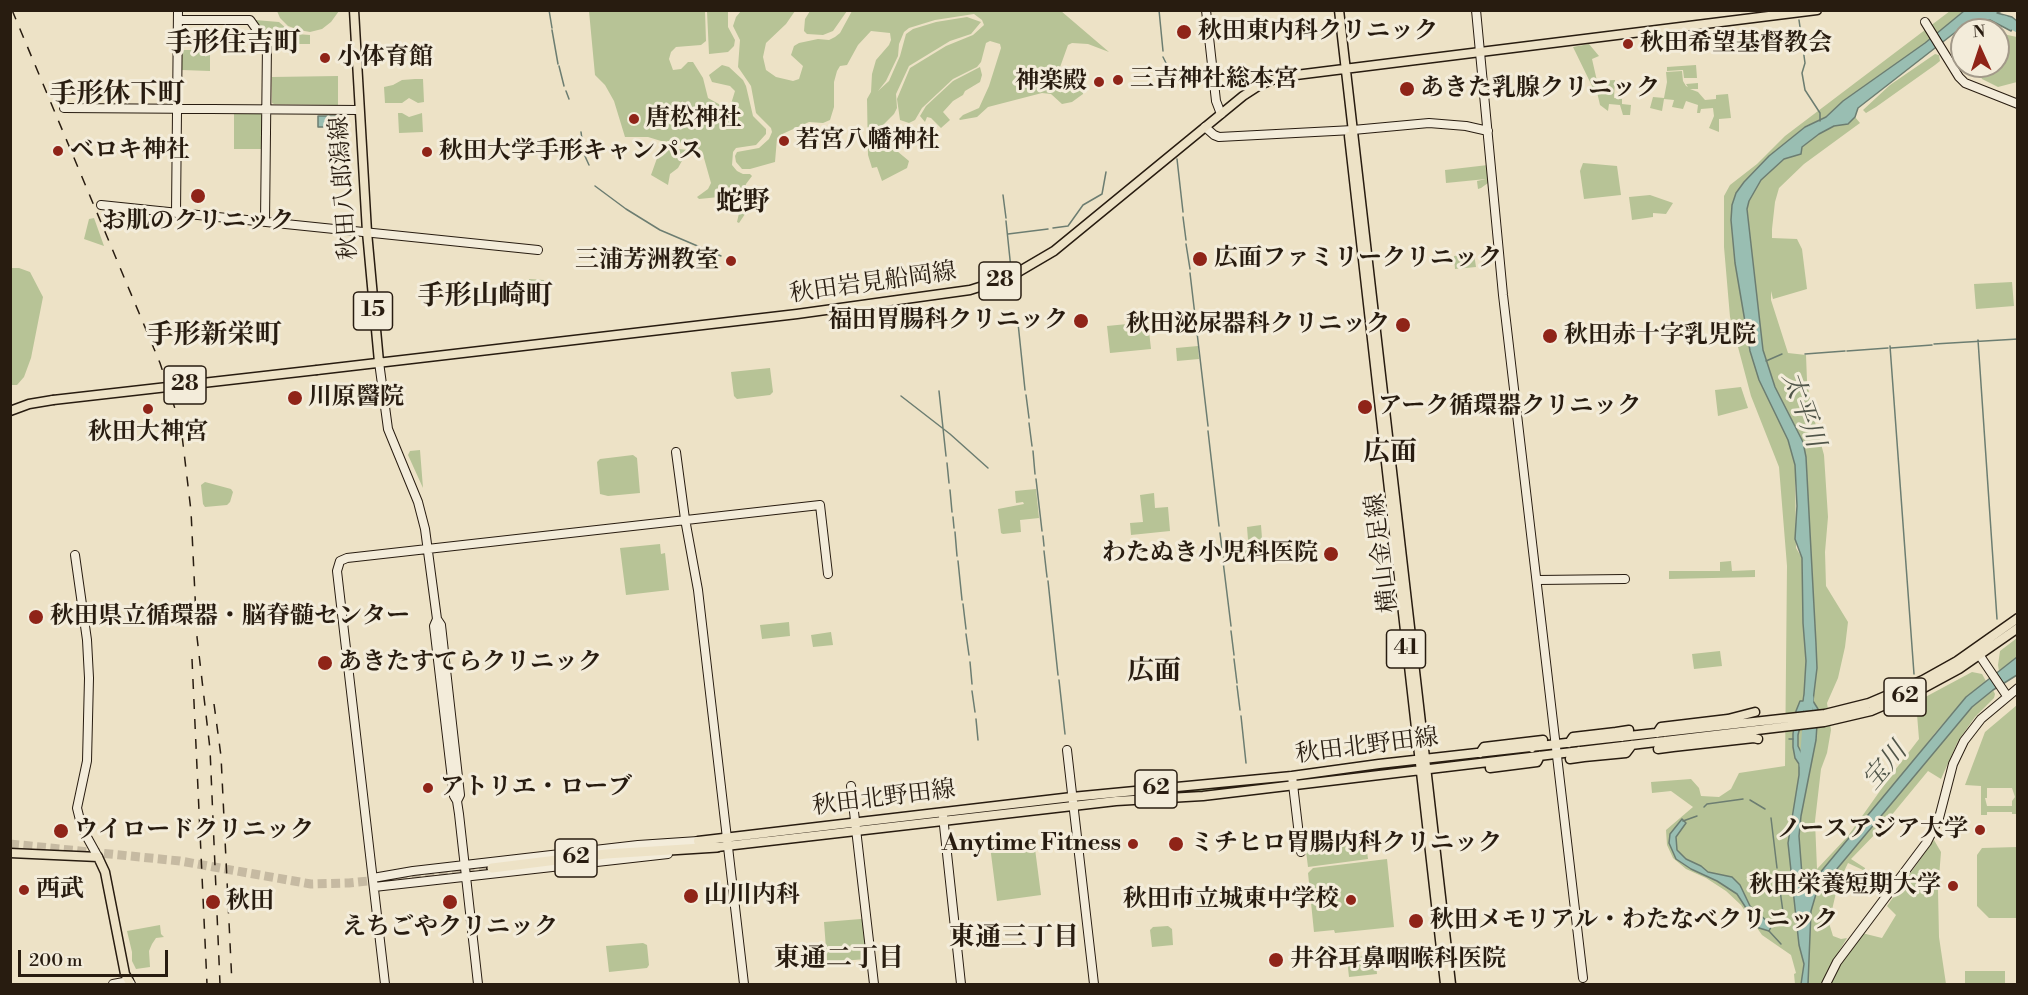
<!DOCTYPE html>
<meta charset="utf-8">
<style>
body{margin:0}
#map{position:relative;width:2028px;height:995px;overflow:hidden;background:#ede2c6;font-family:"Libre Bodoni",serif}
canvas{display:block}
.frame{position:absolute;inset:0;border:12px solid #281c10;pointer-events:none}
.north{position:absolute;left:1950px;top:18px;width:60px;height:60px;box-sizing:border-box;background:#f3ecda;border:2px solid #a29989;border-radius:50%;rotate:357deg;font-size:16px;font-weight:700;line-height:24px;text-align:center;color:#281c10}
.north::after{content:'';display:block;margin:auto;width:21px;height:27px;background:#8f2418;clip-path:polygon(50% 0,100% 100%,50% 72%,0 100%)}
.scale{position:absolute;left:18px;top:950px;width:150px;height:27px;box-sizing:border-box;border:3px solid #281c10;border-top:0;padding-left:8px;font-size:18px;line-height:21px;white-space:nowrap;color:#281c10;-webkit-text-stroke:4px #f3ecda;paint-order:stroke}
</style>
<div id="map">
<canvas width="2028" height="995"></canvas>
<div class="frame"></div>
<div class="north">N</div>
<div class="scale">200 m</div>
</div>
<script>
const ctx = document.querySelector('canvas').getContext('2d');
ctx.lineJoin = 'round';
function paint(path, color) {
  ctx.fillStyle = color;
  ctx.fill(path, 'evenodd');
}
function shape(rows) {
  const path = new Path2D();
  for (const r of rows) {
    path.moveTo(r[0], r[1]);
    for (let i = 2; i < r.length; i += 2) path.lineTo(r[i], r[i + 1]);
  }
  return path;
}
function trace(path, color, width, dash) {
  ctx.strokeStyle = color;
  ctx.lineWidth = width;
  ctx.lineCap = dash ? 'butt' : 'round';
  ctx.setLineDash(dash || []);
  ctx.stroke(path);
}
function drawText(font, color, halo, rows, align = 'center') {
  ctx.font = font + ' "Libre Bodoni","Noto Serif JP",serif';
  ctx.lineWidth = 6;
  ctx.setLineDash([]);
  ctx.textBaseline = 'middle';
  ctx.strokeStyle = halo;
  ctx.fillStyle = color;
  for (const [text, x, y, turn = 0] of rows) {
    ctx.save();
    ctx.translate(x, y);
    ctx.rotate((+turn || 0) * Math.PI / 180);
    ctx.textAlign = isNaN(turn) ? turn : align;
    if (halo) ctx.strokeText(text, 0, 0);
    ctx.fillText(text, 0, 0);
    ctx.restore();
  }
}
paint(shape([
 [277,11,339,11,331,22,322,29,310,32,299,30,288,26,280,18],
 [589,11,705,11,706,41,701,45,676,47,671,52,669,59,673,70,681,69,688,62,693,62,703,78,708,98,724,107,731,104,735,91,730,86,712,82,709,75,722,65,729,67,743,80,746,86,753,116,766,129,766,134,756,145,736,148,733,152,732,165,737,171,743,174,750,174,752,176,746,184,743,195,745,214,739,223,737,222,740,209,739,204,734,198,729,196,699,199,697,197,708,189,711,183,702,151,685,143,661,141,648,137,625,137,614,101,605,85,595,75],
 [707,11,728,11,728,27,735,40,734,46,728,52,709,54],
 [741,11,795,11,786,24,766,43,763,57,766,70,776,77,793,81,799,79,803,66,791,55,794,46,799,43,818,39,829,40,835,37,840,33,852,11,1061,11,1109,52,1088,44,1072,43,1068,45,1059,70,1059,73,1081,76,1083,80,1083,94,1072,102,1062,104,1051,94,1042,93,988,107,977,117,960,120,959,119,963,115,979,108,989,86,1001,48,1000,44,990,41,986,43,981,62,977,67,953,79,922,108,915,120,909,123,900,120,897,99,910,68,946,46,973,35,984,25,982,20,974,14,935,20,909,28,904,32,899,44,898,56,886,81,878,91,889,81,900,56,906,34,913,29,936,22,967,17,981,22,971,34,950,41,909,66,896,94,897,108,894,114,882,126,876,127,874,130,876,143,881,147,897,151,909,161,907,168,882,181,877,167,872,168,868,155,867,99,871,92,872,74,876,60,889,45,891,40,890,33,871,31,858,45,847,65,840,66,837,71,834,82,834,107,830,120,823,123,809,122,780,135,777,138,775,162,750,169,742,169,736,162,735,156,737,152,759,148,769,139,772,132,771,128,756,113,751,86,738,67,740,40,733,26,736,17],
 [810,11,810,10,847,11,833,31,823,35,807,34,804,31,805,19],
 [1950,11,1964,11,1925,43,1843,101,1826,117,1806,126,1769,156,1744,182,1736,193,1732,205,1731,220,1735,263,1750,351,1788,440,1795,465,1796,548,1802,558,1803,623,1806,661,1804,694,1803,701,1796,711,1793,733,1793,747,1795,758,1799,764,1799,775,1788,843,1799,945,1804,964,1801,984,1795,984,1794,974,1796,973,1791,955,1762,935,1741,905,1726,891,1706,878,1686,869,1673,858,1667,845,1666,830,1693,807,1671,791,1652,793,1651,782,1691,779,1699,788,1701,796,1719,797,1731,789,1739,773,1785,766,1787,566,1779,467,1751,396,1730,317,1724,247,1724,196,1730,185,1757,164,1785,136],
 [255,20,279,22,287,29,296,34,310,35,310,44,273,44],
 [2003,34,2017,37,2017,82,1998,87,1982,79,1976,66,1998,66,1998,35],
 [1589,44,1599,56,1592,59,1597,81,1615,80,1614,98,1622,99,1622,104,1631,105,1630,115,1623,115,1620,105,1609,104,1608,111,1600,105,1597,92,1588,88,1592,86,1573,47],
 [182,50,210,50,210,71,182,70],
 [1935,54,1939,55,1940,61,1935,65,1876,107,1866,113,1863,110,1890,85],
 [1696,65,1697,78,1684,78,1683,70,1667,71,1667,67],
 [980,67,982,75,980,82,965,91,963,95,953,101,943,112,950,120,941,128,931,118,927,117,925,122,920,116,926,106,953,81],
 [1682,71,1683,81,1686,86,1688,87,1686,84,1698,83,1698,89,1690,89,1698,92,1705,100,1716,99,1716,95,1728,94,1731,118,1719,119,1719,132,1709,128,1714,116,1713,108,1701,109,1700,113,1697,113,1698,105,1686,101,1683,109,1672,107,1674,100,1664,99,1662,111,1650,108,1653,97,1664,98,1667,82,1666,72],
 [338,76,338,105,274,104,272,103,272,77],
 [415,79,423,79,424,102,418,103,409,98,402,103,385,103,384,87,393,85,402,80],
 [234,111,263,112,262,147,261,149,234,149],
 [398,113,402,113,409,117,422,113,423,132,399,133],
 [1855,117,1860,123,1804,164,1779,188,1775,202,1772,229,1772,238,1797,239,1802,249,1807,289,1773,299,1771,291,1771,300,1788,353,1806,355,1807,381,1812,411,1824,455,1828,517,1825,552,1826,586,1848,622,1845,647,1838,678,1827,703,1831,730,1827,753,1821,769,1815,821,1817,869,1848,836,1892,774,1919,739,1916,702,1972,672,1982,674,1986,681,1966,697,1935,733,1881,802,1819,874,1812,887,1806,886,1802,875,1799,836,1801,816,1816,740,1818,709,1813,702,1817,668,1816,644,1806,457,1803,442,1775,387,1763,350,1747,209,1749,201,1761,180,1784,159,1801,154,1802,147,1819,134,1834,126,1848,124],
 [661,147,688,150,678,168,670,174,668,185,651,175],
 [1583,163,1617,166,1621,195,1584,199,1580,171],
 [1488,165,1488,183,1481,188,1478,189,1477,181,1486,179,1446,183,1445,170],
 [1650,195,1673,203,1666,214,1653,213,1653,217,1632,220,1629,197],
 [94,218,104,246,84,239,89,219],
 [1474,254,1476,267,1455,269,1454,256],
 [11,268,19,268,30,272,43,297,31,358,24,377,17,385,11,385],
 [529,279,544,280,544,295,528,294],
 [2012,282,2014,306,1976,309,1974,284],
 [1148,322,1151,349,1110,353,1107,326],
 [1198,346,1199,359,1177,361,1176,348],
 [770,368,773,392,770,395,737,399,734,396,731,372],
 [1741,387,1748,408,1718,416,1715,390],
 [420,450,423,488,408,455,410,451],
 [633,455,637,458,640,493,608,496,600,494,597,462,600,459],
 [205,482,231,489,233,492,230,502,227,505,205,507,203,504,201,485],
 [1036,489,1039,518,1020,520,1021,532,1003,534,1001,533,998,509,1024,504,1023,502,1016,503,1015,491],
 [1154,493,1155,508,1168,507,1170,531,1131,535,1130,523,1143,522,1140,495],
 [1261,525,1263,552,1237,555,1236,542,1248,540,1247,527],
 [660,544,661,554,665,553,669,590,626,595,620,548],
 [1731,561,1732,571,1755,570,1755,577,1669,579,1669,571,1720,571,1720,562],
 [789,622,790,636,762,639,760,625],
 [831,632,833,645,813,647,811,635],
 [2017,638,2017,657,1999,671,1998,665,2000,651],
 [1720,651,1722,666,1694,669,1692,654],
 [1993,690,1995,694,1994,698,1975,717,1958,741,1941,779,1928,771,1881,828,1851,859,1865,868,1865,871,1848,863,1838,884,1829,923,1833,936,1841,939,1847,938,1827,971,1823,984,1808,984,1811,911,1816,894,1972,707],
 [2017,705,2017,814,2012,814,2012,812,1987,812,1987,815,1981,815,1981,786,1965,785,1985,732],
 [1987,788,2012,788,2015,797,2012,801,2012,806,1987,806,1985,798,1987,798],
 [1813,708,1807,753,1801,754,1798,746,1798,735,1805,709],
 [1280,781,1280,783,1186,794,1142,794],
 [1934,840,1941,852,1938,890,1939,937,1946,984,1831,984,1831,977,1862,933,1882,938,1896,915,1887,906],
 [1034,841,1041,895,997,901,990,846],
 [1366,844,1368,859,1308,867,1306,851],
 [2017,847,2017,918,1989,918,1977,906,1977,855,1982,848],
 [1387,859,1394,927,1335,933,1334,930,1314,932,1308,873,1313,868],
 [861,919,864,921,867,959,827,962,824,922],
 [160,925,161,934,164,937,156,938,152,944,149,951,150,967,136,969,132,961,132,952,127,931],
 [1168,926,1172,929,1173,945,1152,947,1150,930,1153,927],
 [643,943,647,945,649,965,647,968,609,972,606,946],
 [1375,954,1377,974,1349,977,1347,959],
 [1965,971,2005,971,2005,984,1965,984]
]), '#b7c396');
const water = shape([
 [1964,11,2002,11,1997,13,2012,17,2017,21,2011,31,1990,20,1979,21,1962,27,1858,108,1855,117,1848,124,1834,126,1819,134,1802,147,1801,154,1784,159,1761,180,1749,201,1747,209,1763,350,1775,387,1803,442,1806,457,1816,644,1817,668,1813,701,1818,709,1816,740,1801,816,1799,836,1802,875,1806,886,1812,887,1819,874,1966,697,2017,657,2017,675,1993,690,1972,707,1816,894,1811,911,1808,984,1801,984,1804,964,1799,945,1788,843,1799,775,1799,764,1795,758,1793,747,1793,734,1796,711,1800,701,1803,701,1804,694,1806,661,1803,623,1802,558,1795,539,1797,506,1795,465,1788,440,1759,380,1750,351,1735,263,1731,220,1732,205,1736,193,1744,182,1769,156,1805,127,1826,117,1843,101,1925,43,1964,11],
 [1812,708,1807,753,1802,754,1798,746,1798,735,1804,711,1806,709,1812,708],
 [318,116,337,116,337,127,318,127,318,116],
 [1682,819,1686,823,1676,837,1677,850,1686,859,1701,866,1708,872,1732,877,1740,885,1750,906,1768,922,1771,927,1769,931,1759,928,1737,894,1717,881,1691,869,1676,859,1669,843,1670,834,1682,819]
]);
paint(water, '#99beb2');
trace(water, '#6c7d71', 1.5);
trace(shape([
 [549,10,552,28],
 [1159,10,1163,51],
 [1799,20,1805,63,1802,73,1805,90,1820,113,1820,121],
 [552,30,558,64],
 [1163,57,1166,63,1168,81],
 [559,66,564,86],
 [566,91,569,99],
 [581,132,584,154,589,165],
 [1177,159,1183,212],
 [595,186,626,209,660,230,721,256],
 [1003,195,1006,218],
 [1183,217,1186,240],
 [1006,221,1011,269],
 [1053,228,1068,226,1083,205,1102,194,1106,172],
 [1008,234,1048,229],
 [1186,244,1190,269],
 [1190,273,1208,426],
 [1018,323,1025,390],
 [1978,340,1997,619],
 [1934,344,2018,339],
 [1890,346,1914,674],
 [1891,348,1932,345],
 [1847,351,1888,348],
 [1805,354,1845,351],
 [1766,361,1782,354],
 [939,391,946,456],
 [1026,395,1029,418],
 [901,396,950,434,988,468],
 [1029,423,1032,446],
 [1208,431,1219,526],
 [1033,451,1035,474],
 [947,463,949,483],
 [1036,479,1042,531],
 [950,490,952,512],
 [953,517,954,528],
 [955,532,957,556],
 [1220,533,1223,557],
 [1043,536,1044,546],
 [1044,551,1047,577],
 [958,561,962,600],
 [1223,561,1231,626],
 [1048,581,1058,675],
 [963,604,966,629],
 [1231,631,1234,655],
 [966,634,969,655],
 [1234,659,1237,683],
 [970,662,972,684],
 [1059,680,1065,734],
 [1237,686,1240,710],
 [972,691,975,712],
 [1241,716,1246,763],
 [976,719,978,740],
 [1789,739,1793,739],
 [1750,800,1765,809],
 [1704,807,1707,804,1743,799],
 [1771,818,1777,868],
 [1683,821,1697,816],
 [1778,876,1784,919],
 [1769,931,1781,944]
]), '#6c7d71', 1.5);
trace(shape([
 [2004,20,2018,28],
 [1804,765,1809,698]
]), '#99beb2', 9);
trace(shape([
 [10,844,180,861,311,884,349,883,492,868]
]), '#c6baa2', 9, [9, 4.5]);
const secondary = shape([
 [1206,10,1216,101,1221,114],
 [1476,10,1503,295,1583,978],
 [178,20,250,20,267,44,265,221],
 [1925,22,1959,77,1965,83,2018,104],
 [64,108,359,110],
 [1205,127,1214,135,1219,137,1353,130,1429,123,1466,126,1488,131],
 [101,205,538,250],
 [176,213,178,10],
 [379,362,388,429,418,502,425,529,437,619,434,626,454,796,457,801],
 [676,452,685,519,698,590,744,984],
 [75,555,87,640,89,678,87,761,77,808,82,828,98,857],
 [1538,580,1625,579],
 [437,619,441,625,460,795,457,801,459,814,478,984],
 [1976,650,2007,696],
 [1067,750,1094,984],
 [1292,776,1301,852],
 [851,786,874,984],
 [943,816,961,984],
 [373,878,413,871,638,845,698,841],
 [374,887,668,854],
 [113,984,129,981,131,984],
 [385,984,337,571,340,561,347,558,820,505,828,574],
 [1826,984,1837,962,1927,842,1939,818,1953,764,1964,741,1981,719,2018,688]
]);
const primary = shape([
 [354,10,367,232,379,362],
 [1339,10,1451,984],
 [1349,136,1445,984],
 [317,370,797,314,970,290,1008,278,1054,251,1243,96,1260,85,1280,77,1817,10],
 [10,411,29,404,53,400],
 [1616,732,1629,730],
 [1657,733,1661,727,1728,719,1755,712],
 [1665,741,1673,747,1754,738,1758,739],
 [1526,742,1543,740],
 [1569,743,1573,737,1616,732,1622,737],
 [1658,749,1673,747],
 [1579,751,1584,757,1626,753,1632,745],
 [1480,753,1484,747,1526,742,1532,748],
 [1570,759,1584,757],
 [1490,768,1537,762,1540,756],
 [698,841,1072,797,1292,776,1379,764,1825,714,1869,703,1923,680,1957,661,2018,618],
 [717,847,1116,801,1203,796,1824,722,1871,711,1922,689,1959,669,2018,628],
 [10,853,98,857,105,872,125,974,129,981]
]);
const highway = shape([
 [492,868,606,854,717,847]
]);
trace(secondary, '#281c10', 10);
trace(primary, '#281c10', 11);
trace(highway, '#281c10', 12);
trace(secondary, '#f3ecda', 8);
trace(primary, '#ede2c6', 8);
trace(highway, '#ede2c6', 9);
trace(shape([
 [12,10,160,363,181,427,191,511,197,637,210,749,220,984],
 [192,659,207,984],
 [214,704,221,756,232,984]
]), '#281c10', 1.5, [10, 10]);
const primaryBridge = shape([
 [53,400,317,370]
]);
trace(primaryBridge, '#281c10', 11, []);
trace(primaryBridge, '#ede2c6', 8);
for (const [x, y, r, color] of [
 [1184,32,8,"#8f2418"],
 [1628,44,6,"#8f2418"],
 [325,58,6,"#8f2418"],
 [1118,80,6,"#8f2418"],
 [1099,82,6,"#8f2418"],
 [1407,89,8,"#8f2418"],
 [634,119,6,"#8f2418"],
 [784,141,6,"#8f2418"],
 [58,151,6,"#8f2418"],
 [427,152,6,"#8f2418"],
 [198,196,8,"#8f2418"],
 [1200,259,8,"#8f2418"],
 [731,261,6,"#8f2418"],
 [1081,321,8,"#8f2418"],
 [1403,325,8,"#8f2418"],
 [1550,336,8,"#8f2418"],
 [295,398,8,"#8f2418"],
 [1365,407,8,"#8f2418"],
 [148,409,6,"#8f2418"],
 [1331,554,8,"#8f2418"],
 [36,617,8,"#8f2418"],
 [325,663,8,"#8f2418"],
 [428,788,6,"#8f2418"],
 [1980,830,6,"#8f2418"],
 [61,831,8,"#8f2418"],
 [1133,844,6,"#8f2418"],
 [1176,844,8,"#8f2418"],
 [1953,886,6,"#8f2418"],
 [24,890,6,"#8f2418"],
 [691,896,8,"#8f2418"],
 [1351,900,6,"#8f2418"],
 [213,902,8,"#8f2418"],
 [450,902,8,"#8f2418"],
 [1416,921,8,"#8f2418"],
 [1276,960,8,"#8f2418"]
]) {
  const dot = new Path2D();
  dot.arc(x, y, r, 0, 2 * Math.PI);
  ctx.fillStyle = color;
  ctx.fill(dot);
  trace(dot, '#f3ecda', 2);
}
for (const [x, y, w] of [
 [1000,281,42],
 [373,311,39],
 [185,385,42],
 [1406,649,39],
 [1905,697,42],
 [1156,789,42],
 [576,858,42]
]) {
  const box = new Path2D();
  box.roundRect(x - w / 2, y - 19, w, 38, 4.5);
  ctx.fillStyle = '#f3ecda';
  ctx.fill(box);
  trace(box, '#281c10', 1.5);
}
drawText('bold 22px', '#281c10', null, [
 ["28",1000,281],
 ["15",373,311],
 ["28",185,385],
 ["41",1406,649],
 ["62",1905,697],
 ["62",1156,789],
 ["62",576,858]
]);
drawText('bold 24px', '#281c10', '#f3ecda', [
 ["秋田東内科クリニック",1198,32],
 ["秋田希望基督教会",1640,44],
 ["小体育館",337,58],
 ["三吉神社総本宮",1130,80],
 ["神楽殿",1087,82,"right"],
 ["あきた乳腺クリニック",1420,89],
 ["唐松神社",646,119],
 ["若宮八幡神社",796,141],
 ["ベロキ神社",70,151],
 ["秋田大学手形キャンパス",439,152],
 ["お肌のクリニック",198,222,"center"],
 ["広面ファミリークリニック",1214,259],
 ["三浦芳洲教室",719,261,"right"],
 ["福田胃腸科クリニック",1068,321,"right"],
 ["秋田泌尿器科クリニック",1390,325,"right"],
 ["秋田赤十字乳児院",1564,336],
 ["川原醫院",308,398],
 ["アーク循環器クリニック",1378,407],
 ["秋田大神宮",148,433,"center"],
 ["わたぬき小児科医院",1318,554,"right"],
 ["秋田県立循環器・脳脊髄センター",50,617],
 ["あきたすてらクリニック",338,663],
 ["アトリエ・ローブ",440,788],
 ["ノースアジア大学",1968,830,"right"],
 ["ウイロードクリニック",74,831],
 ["Anytime Fitness",1121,844,"right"],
 ["ミチヒロ胃腸内科クリニック",1190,844],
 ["秋田栄養短期大学",1941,886,"right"],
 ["西武",36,890],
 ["山川内科",704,896],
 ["秋田市立城東中学校",1339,900,"right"],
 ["秋田",226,902],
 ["秋田メモリアル・わたなべクリニック",1430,921],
 ["えちごやクリニック",450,928,"center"],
 ["井谷耳鼻咽喉科医院",1290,960]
], 'left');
drawText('24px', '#281c10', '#f3ecda', [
 ["秋田八郎潟線",345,188,-94],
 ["秋田岩見船岡線",873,284,-8],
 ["横山金足線",1383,553,-97],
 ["秋田北野田線",1367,747,-7],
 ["秋田北野田線",884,799,-7]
]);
drawText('italic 26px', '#505549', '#f3ecda', [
 ["太平川",1802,410,70],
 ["宝川",1886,767,-50]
]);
drawText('bold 26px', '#281c10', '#f3ecda', [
 ["東通三丁目",1014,939],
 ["東通二丁目",839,960]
]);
drawText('bold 27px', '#281c10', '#f3ecda', [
 ["手形住吉町",233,45],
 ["手形休下町",117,96],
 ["蛇野",743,204],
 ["手形山崎町",485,298],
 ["手形新栄町",214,337],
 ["広面",1390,454],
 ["広面",1154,673]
]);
</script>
